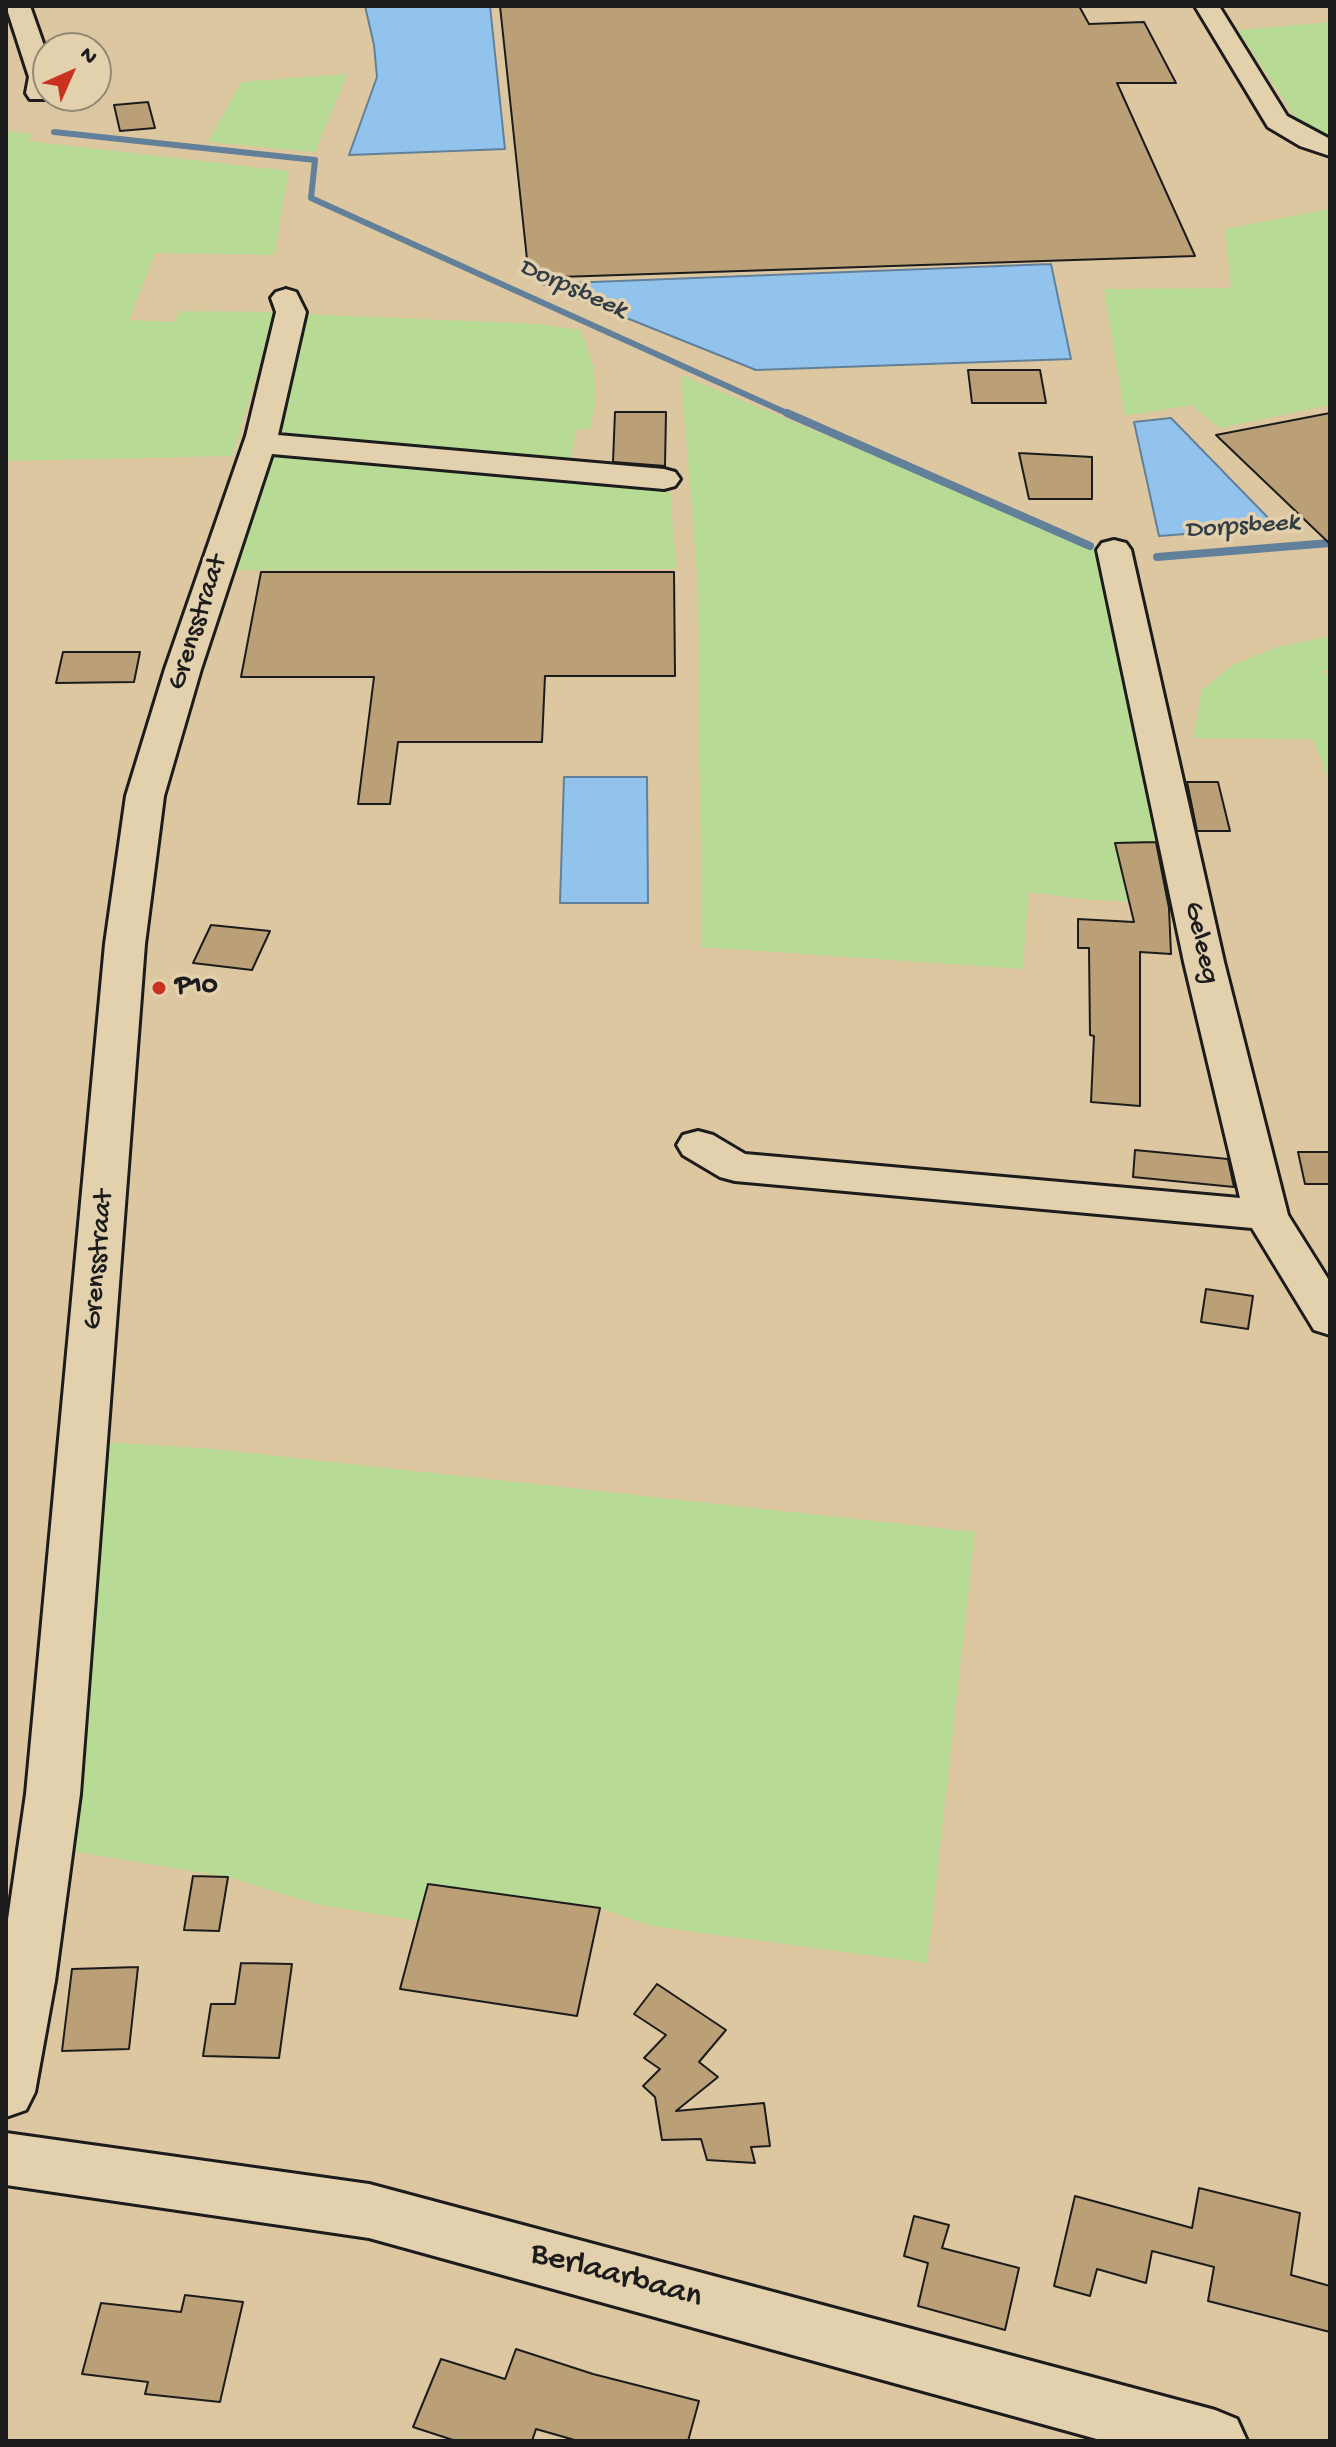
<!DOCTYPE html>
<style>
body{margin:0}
#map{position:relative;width:1336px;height:2447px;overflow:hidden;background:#ddc7a1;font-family:"Gochi Hand",sans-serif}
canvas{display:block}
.frame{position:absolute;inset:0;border:8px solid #1c1c1c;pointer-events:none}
.north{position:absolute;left:32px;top:32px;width:80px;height:80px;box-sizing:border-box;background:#e3d1ae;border:2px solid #938974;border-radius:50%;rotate:45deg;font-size:22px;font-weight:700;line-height:32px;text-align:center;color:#1c1c1c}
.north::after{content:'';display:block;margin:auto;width:28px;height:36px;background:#c8321e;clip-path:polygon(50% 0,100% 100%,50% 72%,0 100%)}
</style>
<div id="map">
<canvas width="1336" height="2447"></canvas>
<div class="frame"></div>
<div class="north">N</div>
</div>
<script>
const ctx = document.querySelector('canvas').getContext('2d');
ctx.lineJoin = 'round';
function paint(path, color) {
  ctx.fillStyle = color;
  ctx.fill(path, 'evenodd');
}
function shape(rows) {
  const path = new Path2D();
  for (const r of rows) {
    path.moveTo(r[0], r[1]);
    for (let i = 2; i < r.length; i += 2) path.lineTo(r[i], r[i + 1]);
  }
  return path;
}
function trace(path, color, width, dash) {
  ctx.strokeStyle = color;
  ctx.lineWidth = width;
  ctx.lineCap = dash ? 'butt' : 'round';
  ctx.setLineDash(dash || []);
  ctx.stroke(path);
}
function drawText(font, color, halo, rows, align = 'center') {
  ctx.font = font + ' "Gochi Hand",sans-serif';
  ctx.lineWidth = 7;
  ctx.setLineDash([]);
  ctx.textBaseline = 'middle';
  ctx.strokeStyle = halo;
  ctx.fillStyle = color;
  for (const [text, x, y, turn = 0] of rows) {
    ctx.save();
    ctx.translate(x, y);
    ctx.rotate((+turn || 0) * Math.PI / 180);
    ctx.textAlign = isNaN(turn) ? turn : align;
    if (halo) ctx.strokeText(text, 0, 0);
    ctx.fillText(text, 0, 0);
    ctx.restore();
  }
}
paint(shape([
 [1330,22,1330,139,1302,127,1238,30],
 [347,74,315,152,208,142,241,82],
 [6,131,32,134,28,141,289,171,274,255,155,253,129,320,175,322,179,311,275,312,232,456,6,461],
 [1330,209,1330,405,1220,428,1191,405,1125,416,1104,289,1231,288,1225,229],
 [303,314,537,324,581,330,594,369,595,402,590,429,576,430,569,467,272,438],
 [681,375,1110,554,1187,905,1083,899,1028,892,1023,969,702,947,698,587],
 [274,448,670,488,676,569,227,570],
 [1330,636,1330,669,1322,671,1330,676,1330,783,1313,739,1193,738,1202,690,1233,665,1277,647],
 [88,1441,213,1449,975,1532,927,1963,651,1926,600,1908,429,1884,418,1921,316,1904,228,1877,54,1848]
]), '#b7da94');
const water = shape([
 [365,6,490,6,505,149,349,155,377,77,374,45,365,6],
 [1051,264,1071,359,756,370,542,284,1051,264],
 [1171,418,1277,527,1159,536,1134,422,1171,418],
 [564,777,647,777,648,903,560,903,564,777]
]);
paint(water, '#91c3ed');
trace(water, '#628099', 2);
trace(shape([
 [54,132,315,160,311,198,791,415]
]), '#628099', 6);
trace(shape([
 [787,413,1090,546],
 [1157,557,1330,543]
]), '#628099', 8);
const building = shape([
 [500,6,1079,6,1089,24,1144,22,1176,83,1117,83,1195,256,529,278,500,6],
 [148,102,155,128,120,131,114,105,148,102],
 [968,370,1040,370,1046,403,972,403,968,370],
 [615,412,666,412,665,466,613,462,615,412],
 [1330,413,1330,544,1216,435,1330,413],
 [1019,453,1092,457,1092,499,1029,499,1019,453],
 [261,572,674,572,675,676,545,676,542,742,398,742,390,804,358,804,374,677,241,677,261,572],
 [63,652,140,652,134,682,56,683,63,652],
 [1187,782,1218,782,1230,831,1197,831,1187,782],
 [1156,842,1169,908,1171,954,1140,952,1140,1106,1091,1102,1094,1036,1090,1035,1089,948,1078,948,1078,919,1134,922,1115,843,1156,842],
 [211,925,270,931,252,970,193,963,211,925],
 [1135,1150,1228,1159,1234,1187,1133,1177,1135,1150],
 [1298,1152,1330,1152,1330,1184,1305,1184,1298,1152],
 [1206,1289,1253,1296,1248,1329,1201,1322,1206,1289],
 [193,1876,228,1877,219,1931,184,1930,193,1876],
 [428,1884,600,1908,577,2016,400,1989,428,1884],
 [241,1963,292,1964,279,2058,203,2056,211,2004,235,2004,241,1963],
 [138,1967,129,2049,62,2051,72,1969,138,1967],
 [657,1984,726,2030,699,2062,718,2077,676,2111,764,2103,770,2146,751,2147,755,2163,707,2160,701,2139,662,2140,655,2097,643,2086,660,2069,644,2058,666,2035,634,2014,657,1984],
 [1199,2188,1300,2213,1291,2275,1330,2286,1330,2332,1208,2301,1214,2267,1152,2251,1146,2283,1097,2269,1090,2296,1054,2286,1075,2196,1192,2228,1199,2188],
 [914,2216,949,2225,942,2248,1019,2268,1005,2330,918,2306,928,2263,904,2256,914,2216],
 [185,2295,243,2302,220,2402,145,2394,148,2382,82,2374,101,2303,181,2312,185,2295],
 [516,2349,593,2374,699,2401,688,2441,578,2441,536,2429,532,2441,456,2441,413,2427,441,2359,505,2379,516,2349]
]);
paint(building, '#ba9f77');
trace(building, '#1c1c1c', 2);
const minor = shape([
 [6,6,30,6,48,57,48,99,30,99,26,93,29,77,6,6],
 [1195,6,1219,6,1287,116,1330,139,1330,156,1300,146,1268,127,1195,6],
 [286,289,296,292,306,312,278,435,664,469,675,472,680,479,675,486,664,489,272,454,201,669,164,796,145,944,80,1794,55,1981,35,2092,26,2110,6,2117,6,1933,26,1794,105,944,126,796,165,669,246,436,276,312,271,298,276,292,286,289],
 [1114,540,1126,543,1131,550,1224,962,1288,1215,1330,1282,1330,1335,1314,1330,1252,1228,735,1181,720,1177,683,1155,677,1145,683,1135,698,1131,713,1135,745,1154,1240,1198,1184,962,1097,550,1102,543,1114,540],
 [6,2133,369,2184,1215,2410,1237,2419,1247,2441,1104,2441,369,2238,6,2185,6,2133]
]);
trace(minor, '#1c1c1c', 6);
paint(minor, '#e3d1ae');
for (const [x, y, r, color] of [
 [159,988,8,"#c8321e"]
]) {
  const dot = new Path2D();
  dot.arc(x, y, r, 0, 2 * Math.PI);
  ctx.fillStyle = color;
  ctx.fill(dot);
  trace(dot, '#e3d1ae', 3);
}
drawText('italic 26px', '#333d46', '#e3d1ae', [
 ["Dorpsbeek",572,290,24],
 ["Dorpsbeek",1242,528,-4]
]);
drawText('28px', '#1c1c1c', '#e3d1ae', [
 ["Grensstraat",199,623,-72],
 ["Geleeg",1200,943,77],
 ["Grensstraat",100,1260,-85]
]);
drawText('bold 28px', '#1c1c1c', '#e3d1ae', [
 ["P10",175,988]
], 'left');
drawText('34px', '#1c1c1c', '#e3d1ae', [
 ["Berlaarbaan",616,2277,15]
]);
</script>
